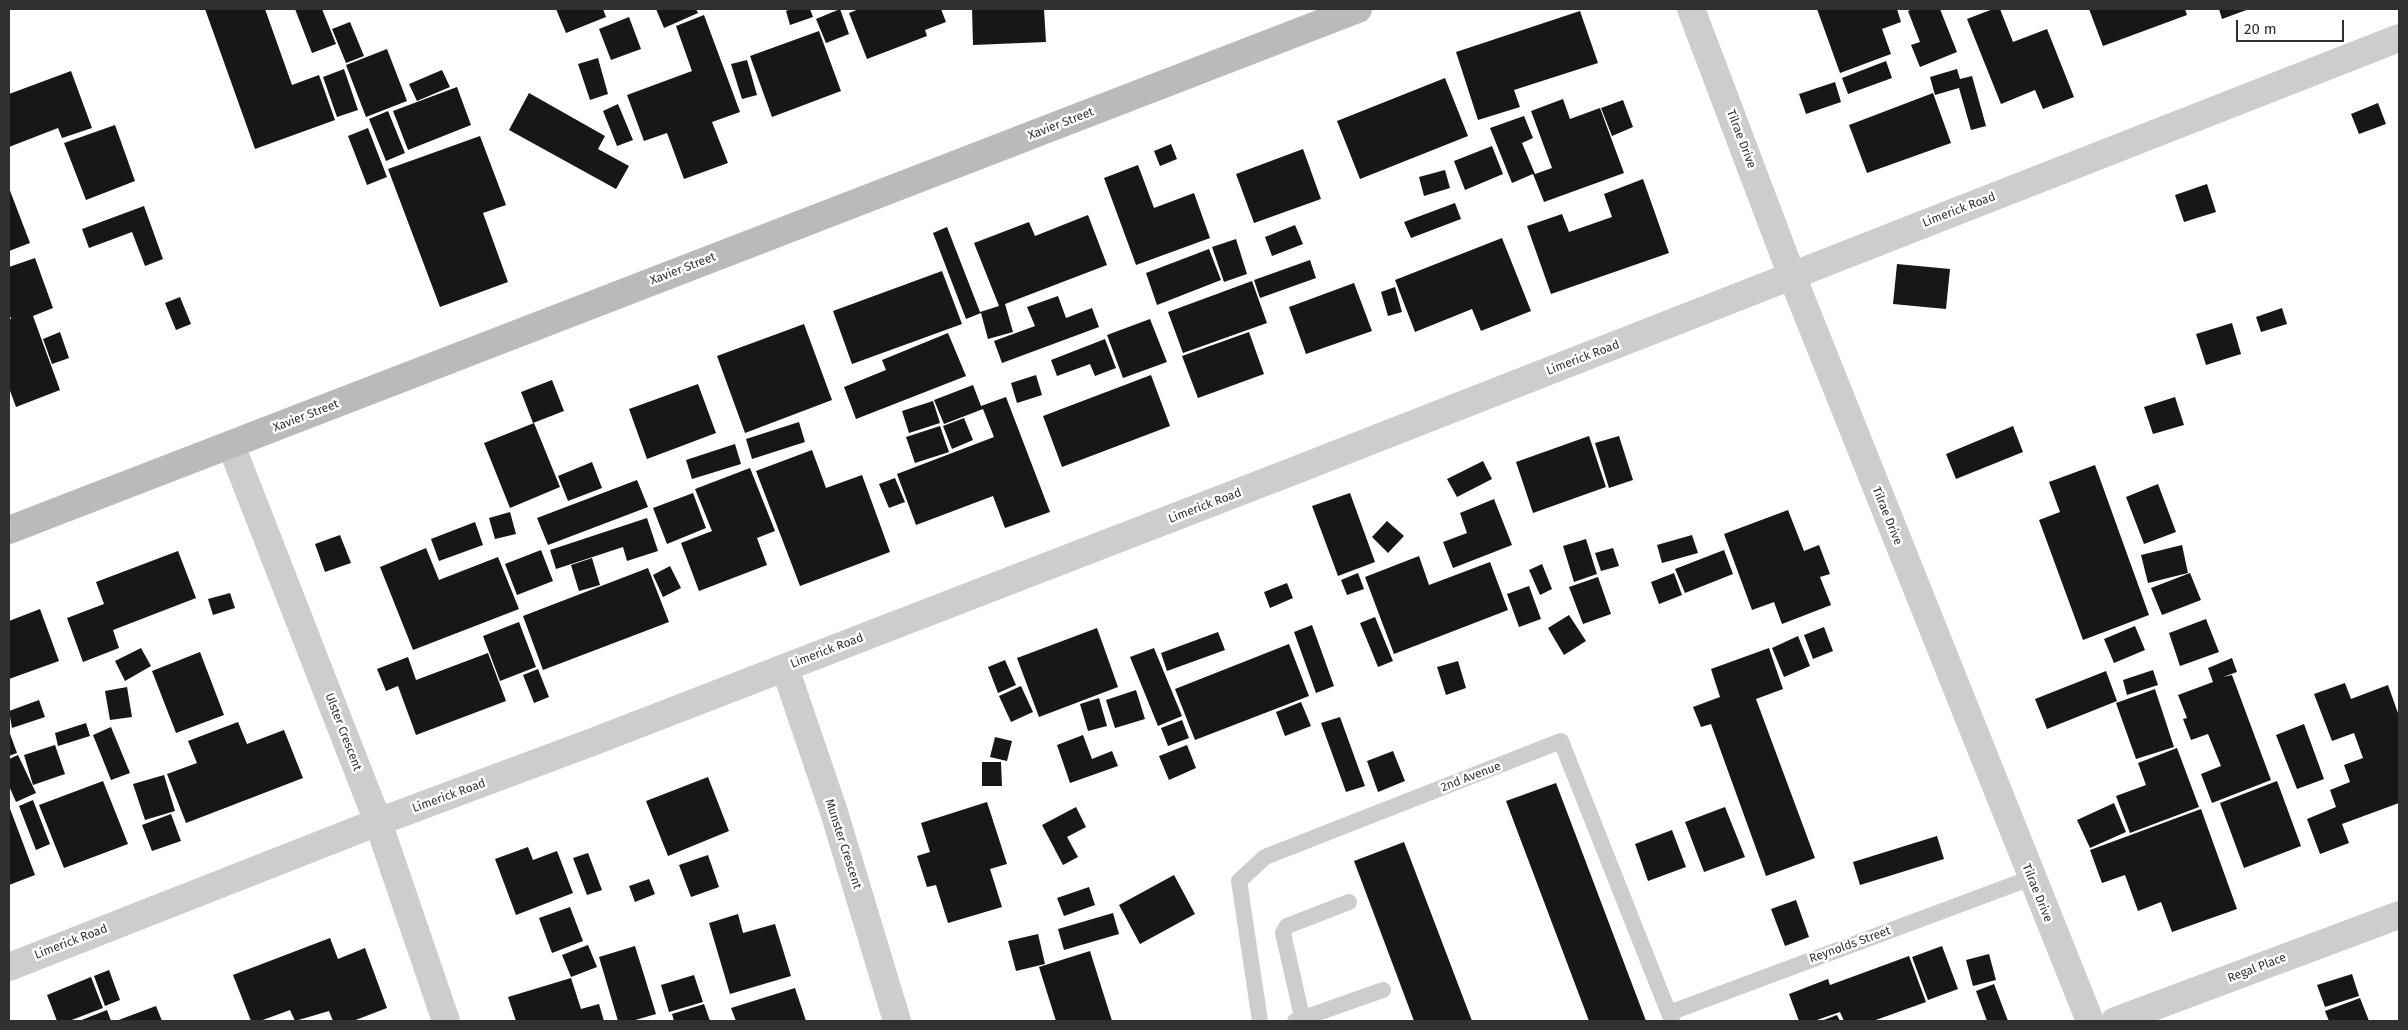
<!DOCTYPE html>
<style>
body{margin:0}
#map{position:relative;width:2408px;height:1030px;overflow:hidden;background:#fff;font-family:"Fira Sans",sans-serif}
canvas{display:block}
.frame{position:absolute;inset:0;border:10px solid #303030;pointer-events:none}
.scale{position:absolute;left:2236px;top:20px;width:108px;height:22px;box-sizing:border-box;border:2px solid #303030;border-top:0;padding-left:6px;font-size:15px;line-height:18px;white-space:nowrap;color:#303030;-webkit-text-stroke:4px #fff;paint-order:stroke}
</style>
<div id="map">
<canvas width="2408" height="1030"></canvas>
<div class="frame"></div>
<div class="scale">20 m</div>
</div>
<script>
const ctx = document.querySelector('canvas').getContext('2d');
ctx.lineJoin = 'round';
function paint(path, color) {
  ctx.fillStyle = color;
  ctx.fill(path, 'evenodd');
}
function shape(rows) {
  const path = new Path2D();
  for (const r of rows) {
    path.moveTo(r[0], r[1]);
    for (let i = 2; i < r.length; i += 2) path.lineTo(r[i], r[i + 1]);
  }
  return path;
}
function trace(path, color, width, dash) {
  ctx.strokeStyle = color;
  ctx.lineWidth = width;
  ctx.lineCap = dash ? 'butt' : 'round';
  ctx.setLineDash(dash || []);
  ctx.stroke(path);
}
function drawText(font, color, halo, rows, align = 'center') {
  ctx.font = font + ' "Fira Sans",sans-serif';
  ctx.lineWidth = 5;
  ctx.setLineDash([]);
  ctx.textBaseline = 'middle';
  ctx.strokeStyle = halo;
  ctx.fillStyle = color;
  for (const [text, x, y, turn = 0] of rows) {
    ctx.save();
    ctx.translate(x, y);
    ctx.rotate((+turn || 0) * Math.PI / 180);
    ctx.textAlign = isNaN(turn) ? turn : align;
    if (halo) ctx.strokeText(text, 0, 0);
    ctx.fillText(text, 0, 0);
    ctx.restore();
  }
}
paint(shape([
 [205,9,265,9,292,85,319,75,335,120,255,149],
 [295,9,322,9,336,44,312,53],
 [556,9,603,9,606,17,566,33],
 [656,9,696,9,698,13,664,28],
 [791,9,810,9,813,17,790,25,786,11],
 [840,9,849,34,826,43,816,19],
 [859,9,941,9,946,22,925,30,927,36,867,59,849,13],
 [972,9,1044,9,1046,42,973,45],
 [1817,9,1897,9,1901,22,1882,29,1891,54,1840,73],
 [1913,9,1940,9,1957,52,1920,67,1911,45,1920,42,1908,11],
 [1993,9,2000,9,2013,42,2047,29,2074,97,2043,109,2035,90,2001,104,1967,19],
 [2089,9,2185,9,2187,15,2103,46],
 [2219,9,2249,9,2222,19],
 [1580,11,1598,63,1514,90,1520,107,1478,120,1456,52],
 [704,15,740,112,712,122,728,163,684,179,667,133,644,141,627,95,692,71,676,26],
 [629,17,641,49,611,60,599,29],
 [350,22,364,56,346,63,332,29],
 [819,31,841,91,772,117,750,56],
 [387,49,407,101,366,117,346,65],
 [598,58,608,94,590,100,578,64],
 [747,60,757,95,742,99,731,64],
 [1886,61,1892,78,1848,94,1842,78],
 [344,69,358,110,337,117,323,77],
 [1957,69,1960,79,1972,76,1986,126,1971,130,1959,88,1935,95,1930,77],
 [442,70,450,87,417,101,409,84],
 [71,71,92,128,62,138,58,128,9,147,9,94],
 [1445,78,1468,136,1360,179,1337,121],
 [1835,82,1841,102,1806,114,1799,94],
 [457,87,471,125,408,150,393,111],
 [529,93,605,136,598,149,629,166,616,189,509,130],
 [1933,93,1951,143,1867,173,1849,125],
 [1563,99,1570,119,1600,108,1624,173,1544,202,1533,174,1512,183,1490,128,1524,116,1533,138,1522,143,1535,174,1552,168,1531,111],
 [1623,100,1633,127,1612,136,1601,108],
 [2378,103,2386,124,2359,134,2351,114],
 [618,104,633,140,617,146,603,111],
 [388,111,405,153,386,161,369,119],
 [115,125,135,181,86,200,64,143],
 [368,128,387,177,367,185,348,136],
 [480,136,506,205,483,213,508,282,440,307,388,169],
 [1171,144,1177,159,1160,166,1154,151],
 [1492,146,1503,174,1465,190,1454,161],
 [1303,149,1321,199,1254,223,1236,174],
 [1138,165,1154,208,1194,193,1210,238,1136,265,1104,178],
 [1445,170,1450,188,1424,196,1419,177],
 [1643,179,1669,253,1551,294,1527,226,1562,214,1569,232,1612,217,1604,194],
 [2207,184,2216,212,2184,222,2175,195],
 [9,188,30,243,9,251],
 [1455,203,1461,219,1411,238,1404,222],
 [144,206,163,259,145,266,132,232,89,248,82,229],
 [1088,215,1107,265,1005,304,1013,332,988,339,981,313,966,319,933,233,947,227,980,312,999,306,974,243,1029,222,1035,236],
 [1295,225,1303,244,1272,256,1265,237],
 [1502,238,1531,311,1481,331,1472,309,1415,332,1395,280],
 [1236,239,1247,274,1224,282,1212,247],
 [1209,249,1221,280,1157,305,1146,273],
 [35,258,53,308,33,316,60,390,16,407,9,388,9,319,11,319,9,312,9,267],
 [1310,260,1316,278,1260,298,1254,280],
 [1897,264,1950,269,1946,309,1893,304],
 [942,271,962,324,852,364,833,311],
 [1252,281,1267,323,1183,353,1168,312],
 [1354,283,1372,331,1306,354,1289,307],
 [1395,287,1402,312,1388,316,1381,292],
 [1058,296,1066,318,1092,308,1099,327,1002,363,994,341,1035,326,1027,307],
 [180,297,191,324,176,330,165,303],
 [2282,308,2287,324,2261,332,2256,317],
 [1150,319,1167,362,1123,378,1107,335],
 [2232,323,2241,354,2206,365,2196,334],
 [804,324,832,400,745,433,717,356],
 [60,332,69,358,52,364,43,339],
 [1249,332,1264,374,1198,398,1182,356],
 [948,333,966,376,856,419,844,387,886,370,882,360],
 [1105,339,1116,368,1095,376,1090,364,1057,376,1051,360],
 [1036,375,1042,395,1017,403,1011,383],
 [1151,375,1170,426,1062,467,1043,416],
 [552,380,564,411,533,423,521,392],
 [698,384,716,433,647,459,629,409],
 [973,385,981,406,1006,397,1050,512,1005,528,993,496,916,525,897,474,994,437,983,409,944,424,934,400],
 [2175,397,2184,425,2153,434,2144,407],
 [933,401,940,423,909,433,902,411],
 [964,418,973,440,952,449,943,426],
 [799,422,805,442,752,459,746,439],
 [534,423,560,487,510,508,484,443],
 [940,426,949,452,915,463,906,437],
 [2013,426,2023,452,1956,479,1946,454],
 [1589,436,1606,487,1533,513,1516,462],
 [1619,436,1633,480,1609,488,1595,443],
 [735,444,741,464,692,479,686,460],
 [812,450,826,488,862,475,890,552,800,586,756,471],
 [1483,461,1492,479,1457,497,1447,479],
 [592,462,602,488,568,501,558,476],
 [2095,465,2149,615,2083,640,2039,520,2060,512,2049,482],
 [750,468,775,531,757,538,767,565,699,591,681,543,712,531,695,489],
 [895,478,905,502,889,508,879,484],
 [637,480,648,507,548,545,537,518],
 [2158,484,2176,532,2144,544,2126,497],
 [693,493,706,528,667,544,653,508],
 [1350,493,1375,562,1338,576,1312,506],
 [1494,499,1512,545,1453,568,1443,542,1467,533,1460,513],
 [1788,510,1804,551,1819,545,1830,574,1820,577,1831,605,1782,624,1774,602,1752,610,1724,534],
 [510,512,516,534,495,539,489,518],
 [647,518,658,551,627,561,623,547,556,569,550,550],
 [1387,521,1404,536,1388,553,1372,537],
 [475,522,483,545,439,561,431,539],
 [340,535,351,563,325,572,315,544],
 [1692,535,1698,553,1662,563,1657,545],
 [1586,539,1597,574,1574,582,1563,546],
 [2182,545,2188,573,2148,583,2141,555],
 [426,548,439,580,498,557,519,609,413,650,380,567],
 [1613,548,1619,566,1601,571,1595,553],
 [541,550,553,581,517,595,505,564],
 [1724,550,1733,574,1685,593,1675,569],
 [178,551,196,598,113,630,119,648,83,662,67,618,104,604,96,582],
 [1419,556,1429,585,1490,562,1508,610,1394,654,1365,577],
 [592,558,600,585,579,591,571,565],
 [1542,564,1552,589,1540,595,1529,570],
 [670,566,681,588,663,597,653,575],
 [648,568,669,622,543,670,523,616],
 [1358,573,1364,589,1347,595,1341,580],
 [1674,573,1682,595,1659,604,1651,582],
 [2190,573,2201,600,2162,615,2151,588],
 [1598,577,1611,614,1583,624,1569,587],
 [1287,583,1293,598,1270,608,1264,592],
 [1529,586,1541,619,1519,627,1507,594],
 [230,593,235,608,213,615,208,599],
 [40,609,59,661,9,679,9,621],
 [1569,615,1586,641,1564,655,1548,628],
 [1375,617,1393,661,1378,667,1360,623],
 [2206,619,2219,652,2180,666,2169,633],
 [519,622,536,667,500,681,483,636],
 [1312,625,1334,686,1316,693,1294,632],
 [2135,626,2145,650,2114,663,2104,639],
 [1824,627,1833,651,1813,659,1804,635],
 [1097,628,1118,687,1039,717,1017,658],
 [1218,632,1225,650,1167,671,1161,653],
 [1798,636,1810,666,1784,677,1772,648],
 [1289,644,1309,696,1195,740,1175,689],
 [141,648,151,666,125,681,115,661],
 [1154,648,1182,716,1158,726,1130,657],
 [1769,648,1783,689,1756,699,1815,858,1766,876,1711,724,1701,727,1693,707,1720,697,1711,669],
 [200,652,224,715,176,733,152,671],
 [488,653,506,701,416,735,398,686,386,691,377,669,408,657,416,680],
 [2232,658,2237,672,2223,677,2232,675,2271,780,2212,803,2201,774,2221,766,2208,734,2191,740,2183,719,2187,718,2178,695,2213,682,2208,668],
 [1005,660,1016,685,998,693,988,667],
 [1458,661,1466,688,1446,695,1437,667],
 [538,669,549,697,534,703,523,675],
 [2153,670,2158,685,2127,695,2123,680],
 [2106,671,2117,701,2047,729,2035,699],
 [2345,683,2351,699,2388,685,2399,716,2399,803,2342,824,2349,843,2320,854,2307,819,2336,807,2330,790,2350,782,2344,765,2363,758,2354,733,2332,741,2314,694],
 [1021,686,1033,712,1011,722,999,696],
 [127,687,132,717,110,720,105,691],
 [2155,689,2174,747,2136,759,2116,703],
 [1136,690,1145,719,1115,728,1106,700],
 [1099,698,1107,726,1088,731,1080,704],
 [39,700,45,717,12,728,9,711],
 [1301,702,1311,726,1285,736,1276,712],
 [1340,717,1365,786,1346,792,1321,723],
 [1182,720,1189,738,1168,746,1161,728],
 [238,722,247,744,284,730,303,778,186,823,167,774,197,763,188,741],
 [86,723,90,736,58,746,55,733],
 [2304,724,2324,779,2297,789,2276,735],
 [111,727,130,773,111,780,93,735],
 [9,731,17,753,9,756],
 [1083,735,1092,759,1112,751,1118,766,1070,783,1057,745],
 [995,737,1012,741,1007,761,990,757],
 [55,745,65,774,33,785,24,755],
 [1187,745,1196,768,1169,780,1159,756],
 [2177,748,2199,807,2130,833,2116,796,2146,785,2138,763],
 [1393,751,1405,781,1378,792,1367,761],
 [18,755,36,793,16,802,9,786,9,759],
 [982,762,1001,762,1002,786,982,786],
 [164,775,175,811,145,820,133,784],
 [708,777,729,831,668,856,646,801],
 [103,781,128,844,64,868,39,805],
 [2277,781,2301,846,2244,868,2220,803],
 [1556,783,1646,1021,1589,1021,1506,801],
 [33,800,50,844,36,850,19,806],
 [987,802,1007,864,990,869,1002,907,948,923,936,885,927,887,917,856,930,852,921,823],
 [2114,803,2126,832,2090,848,2077,820],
 [9,806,35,875,9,885],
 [1076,807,1086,827,1067,837,1078,857,1063,865,1042,825],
 [1725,807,1745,857,1704,872,1685,822],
 [2201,809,2237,909,2172,932,2161,902,2138,911,2125,875,2102,883,2090,850],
 [171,814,181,841,152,851,142,825],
 [1672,830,1686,867,1648,881,1635,844],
 [1937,836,1944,859,1860,885,1853,862],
 [1404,842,1472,1021,1414,1021,1354,861],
 [528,847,533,860,557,851,573,893,516,915,495,859],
 [588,853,602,890,587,895,573,858],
 [708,855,719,887,691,897,679,865],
 [1174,875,1195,914,1140,944,1119,905],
 [649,879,655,894,635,902,629,886],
 [1089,887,1095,905,1064,916,1057,898],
 [1796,900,1809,937,1785,946,1771,909],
 [570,907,583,941,552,953,539,918],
 [1113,913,1119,934,1064,950,1058,929],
 [738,914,743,933,775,924,791,976,730,994,709,923],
 [1038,934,1045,964,1016,971,1008,941],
 [330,938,338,959,365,948,387,1008,353,1021,333,1021,329,1011,295,1021,290,1010,260,1021,251,1021,233,975],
 [588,945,597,967,571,977,562,955],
 [635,946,656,1014,632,1021,618,1021,599,957],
 [1942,946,1958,989,1928,1000,1912,957],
 [1090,951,1112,1021,1056,1021,1039,967],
 [1989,954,1996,980,1973,986,1966,960],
 [1909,956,1926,1002,1873,1021,1844,1021,1840,1012,1814,1021,1799,1021,1789,994,1828,979,1830,985],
 [109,970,120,1000,105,1006,94,976],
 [2352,974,2359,996,2325,1007,2317,985],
 [694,975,703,1002,669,1012,661,985],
 [91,977,103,1008,69,1021,57,1021,47,995],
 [571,978,581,1009,599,1004,604,1021,516,1021,508,997],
 [1994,984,2008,1021,1987,1021,1976,991],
 [795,988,806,1021,736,1021,731,1008],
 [2360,998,2369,1021,2329,1021,2325,1011],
 [704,1004,710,1021,674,1021,672,1014],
 [156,1006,162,1021,116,1021],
 [107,1010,111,1021,79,1021],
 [1837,1015,1840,1021,1821,1021]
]), '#171717');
trace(shape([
 [1669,1013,2031,878],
 [1260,1021,1239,881,1265,857,1561,741,1672,1021],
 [1295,1021,1383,990],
 [1303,1021,1283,933,1287,926,1349,902]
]), '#cdcdcd', 16);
trace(shape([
 [1691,9,1792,276,2090,1021],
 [231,445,378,822,446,1021],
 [785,668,834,812,897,1021],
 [9,967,378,822,595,741,1291,472,2399,38],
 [2115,1021,2399,915]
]), '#cdcdcd', 28);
trace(shape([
 [9,530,1358,9]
]), '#bababa', 28);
drawText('12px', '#303030', '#fff', [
 ["Xavier Street",1061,124,-21],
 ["Tilrae Drive",1741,139,69],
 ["Limerick Road",1959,210,-21],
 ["Xavier Street",683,269,-21],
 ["Limerick Road",1583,358,-21],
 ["Xavier Street",306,416,-21],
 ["Limerick Road",1205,506,-21],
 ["Tilrae Drive",1887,516,68],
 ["Limerick Road",827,651,-21],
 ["Ulster Crescent",343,732,69],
 ["2nd Avenue",1471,777,-21],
 ["Limerick Road",449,796,-20],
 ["Munster Crescent",843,844,72],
 ["Tilrae Drive",2037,893,68],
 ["Limerick Road",71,942,-21],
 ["Reynolds Street",1850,945,-20],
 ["Regal Place",2257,968,-21]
]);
</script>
